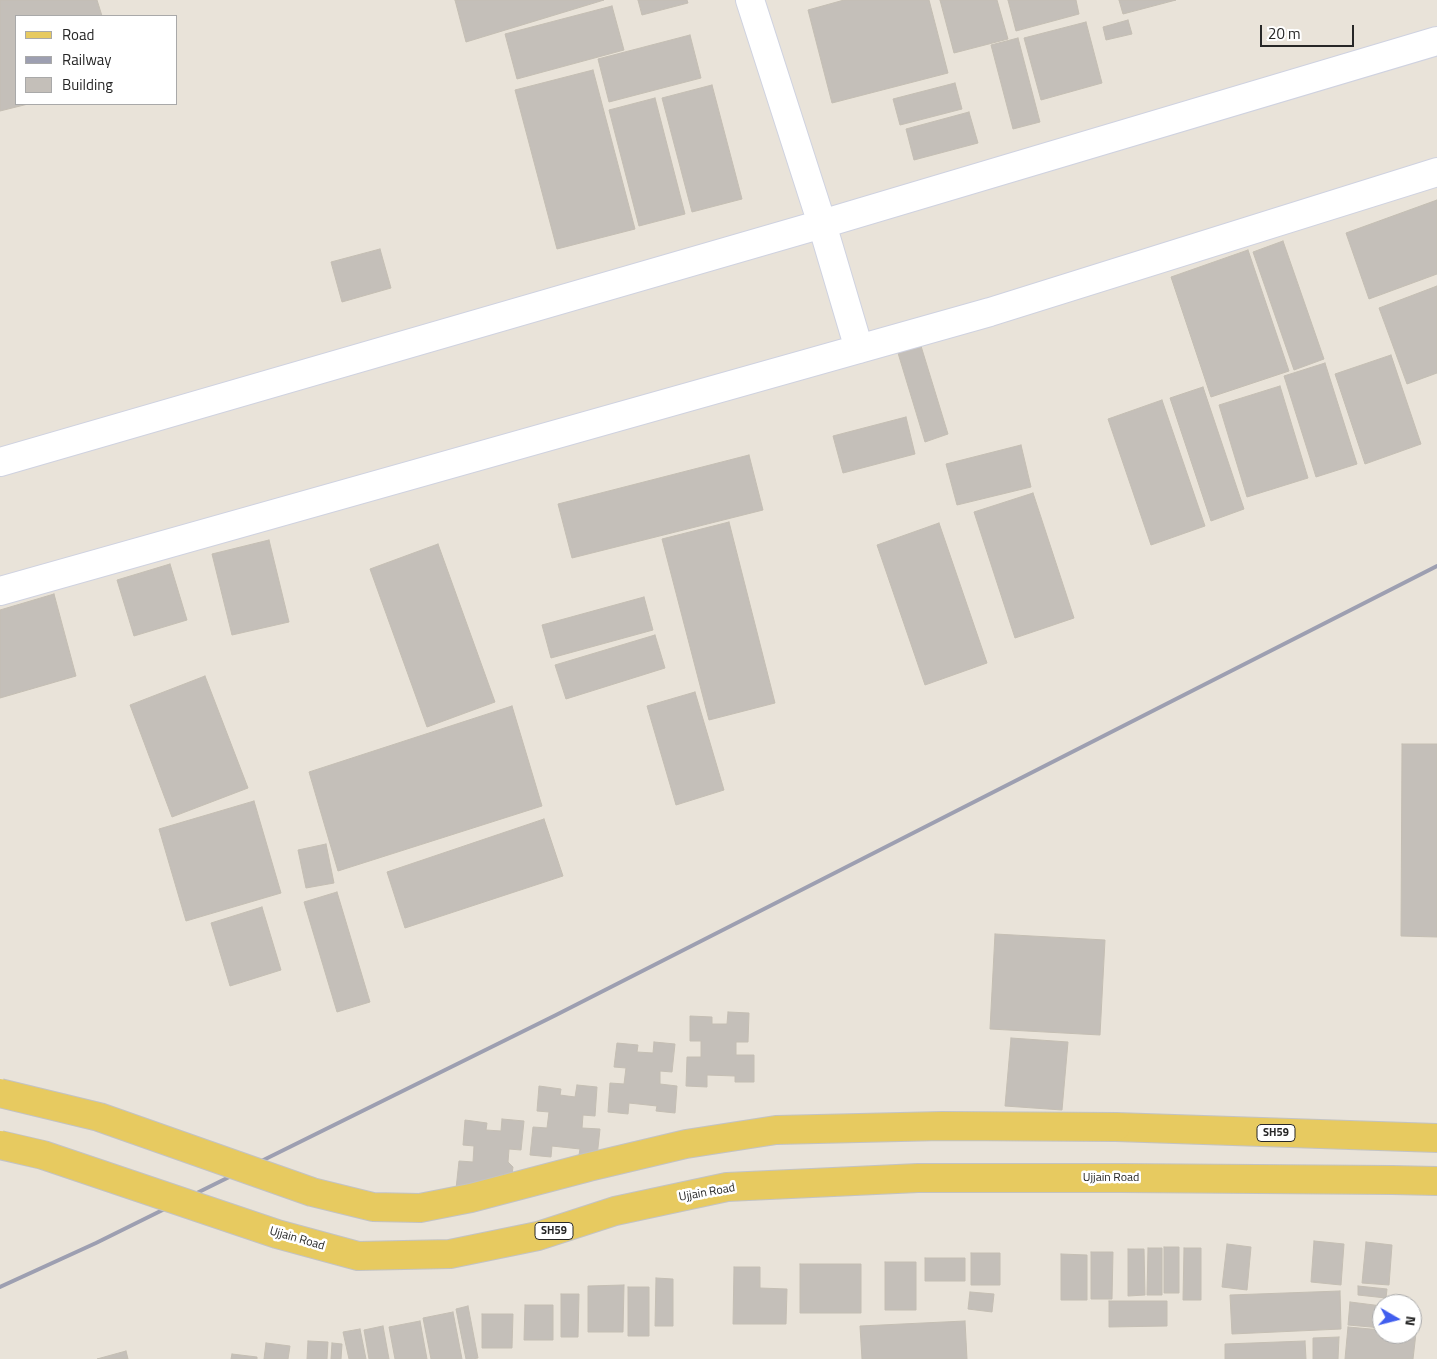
<!DOCTYPE html>
<style>
body{margin:0}
#map{position:relative;width:1437px;height:1359px;overflow:hidden;background:#e9e3d9;font-family:"Titillium Web",sans-serif}
canvas{display:block}
.legend{position:absolute;left:15px;top:15px;width:162px;height:90px;box-sizing:border-box;background:#fff;border:1px solid #a9a9a9;margin:0;padding:6px 9px;list-style:none;font-size:15px;color:#272727}
.legend li{display:flex;align-items:center;gap:10px;height:25px}
.legend b{width:25px;border:1px solid #a9a9a9}
.north{position:absolute;left:1372px;top:1294px;width:50px;height:50px;box-sizing:border-box;background:#fff;border:1px solid #a9a9a9;border-radius:50%;rotate:98deg;font-size:14px;font-weight:700;line-height:20px;text-align:center;color:#272727}
.north::after{content:'';display:block;margin:auto;width:18px;height:22px;background:#415eee;clip-path:polygon(50% 0,100% 100%,50% 72%,0 100%)}
.scale{position:absolute;left:1260px;top:25px;width:94px;height:22px;box-sizing:border-box;border:2px solid #272727;border-top:0;padding-left:6px;font-size:15px;line-height:18px;white-space:nowrap;color:#272727;-webkit-text-stroke:4px #fff;paint-order:stroke}
</style>
<div id="map">
<canvas width="1437" height="1359"></canvas>
<ul class="legend">
<li><b style="height:6px;background:#e7ca60"></b>Road</li>
<li><b style="height:6px;background:#9d9fb1"></b>Railway</li>
<li><b style="height:14px;background:#c4bfb9"></b>Building</li>
</ul>
<div class="north">N</div>
<div class="scale">20 m</div>
</div>
<script>
const ctx = document.querySelector('canvas').getContext('2d');
ctx.lineJoin = 'round';
function paint(path, color) {
  ctx.fillStyle = color;
  ctx.fill(path, 'evenodd');
}
function shape(rows) {
  const path = new Path2D();
  for (const r of rows) {
    path.moveTo(r[0], r[1]);
    for (let i = 2; i < r.length; i += 2) path.lineTo(r[i], r[i + 1]);
  }
  return path;
}
function trace(path, color, width, dash) {
  ctx.strokeStyle = color;
  ctx.lineWidth = width;
  ctx.lineCap = dash ? 'butt' : 'round';
  ctx.setLineDash(dash || []);
  ctx.stroke(path);
}
function drawText(font, color, halo, rows, align = 'center') {
  ctx.font = font + ' "Titillium Web",sans-serif';
  ctx.lineWidth = 5;
  ctx.setLineDash([]);
  ctx.textBaseline = 'middle';
  ctx.strokeStyle = halo;
  ctx.fillStyle = color;
  for (const [text, x, y, turn = 0] of rows) {
    ctx.save();
    ctx.translate(x, y);
    ctx.rotate((+turn || 0) * Math.PI / 180);
    ctx.textAlign = isNaN(turn) ? turn : align;
    if (halo) ctx.strokeText(text, 0, 0);
    ctx.fillText(text, 0, 0);
    ctx.restore();
  }
}
const building = shape([
 [0,0,97,0,102,16,16,16,16,104,28,104,0,111,0,0],
 [455,0,604,0,466,42,455,0],
 [638,0,687,0,688,3,642,15,638,0],
 [844,0,929,0,948,73,832,103,808,10,844,0],
 [940,0,997,0,1008,39,954,53,940,0],
 [1008,0,1076,0,1079,14,1016,31,1008,0],
 [1119,0,1176,0,1123,14,1119,0],
 [612,6,624,50,517,79,505,34,612,6],
 [1128,20,1132,34,1106,40,1103,27,1128,20],
 [1086,22,1102,83,1041,100,1024,38,1086,22],
 [690,35,701,78,609,102,598,59,690,35],
 [1018,38,1040,122,1013,129,991,45,1018,38],
 [593,70,635,229,557,249,515,90,593,70],
 [955,83,962,109,900,125,893,99,955,83],
 [712,85,742,199,692,212,662,98,712,85],
 [655,98,685,214,639,226,609,110,655,98],
 [969,112,978,143,914,160,906,129,969,112],
 [1437,200,1437,274,1369,299,1346,233,1437,200],
 [1283,241,1324,359,1294,370,1253,252,1283,241],
 [380,249,391,288,342,302,331,262,380,249],
 [1248,250,1289,371,1211,397,1171,277,1248,250],
 [1437,286,1437,373,1407,384,1379,308,1437,286],
 [921,346,948,434,925,442,898,353,921,346],
 [1391,355,1421,444,1365,464,1335,374,1391,355],
 [1325,363,1357,464,1316,477,1284,376,1325,363],
 [1280,386,1308,478,1247,497,1219,405,1280,386],
 [1203,387,1244,509,1211,521,1170,398,1203,387],
 [1162,400,1205,526,1151,545,1108,419,1162,400],
 [906,417,915,454,843,473,833,436,906,417],
 [1021,445,1031,487,957,505,946,464,1021,445],
 [749,455,763,510,572,558,558,504,749,455],
 [1033,493,1074,618,1015,638,974,512,1033,493],
 [729,522,775,703,709,720,662,539,729,522],
 [939,523,987,663,925,685,877,545,939,523],
 [269,540,289,622,232,635,212,554,269,540],
 [438,544,495,702,427,727,370,569,438,544],
 [170,564,187,620,134,636,117,580,170,564],
 [54,594,76,676,0,698,0,610,54,594],
 [644,597,653,630,551,658,542,625,644,597],
 [655,635,665,668,566,699,555,665,655,635],
 [205,676,248,788,172,817,130,705,205,676],
 [695,692,724,790,676,805,647,706,695,692],
 [512,706,542,806,338,871,309,772,512,706],
 [1402,744,1437,744,1437,937,1401,936,1402,744],
 [254,801,281,893,186,921,159,829,254,801],
 [544,819,563,876,405,928,387,872,544,819],
 [326,844,334,883,306,888,298,850,326,844],
 [337,892,370,1002,337,1012,304,902,337,892],
 [262,907,281,970,230,986,211,923,262,907],
 [995,934,1105,940,1100,1035,990,1029,995,934],
 [728,1012,749,1013,748,1042,736,1042,736,1055,754,1055,754,1082,735,1082,735,1076,707,1075,707,1087,686,1086,687,1057,701,1057,701,1041,690,1041,690,1016,712,1017,712,1024,727,1024,728,1012],
 [1011,1038,1068,1042,1062,1110,1005,1106,1011,1038],
 [654,1042,675,1044,672,1072,660,1071,660,1084,677,1086,675,1113,656,1111,657,1106,629,1103,628,1114,608,1112,610,1083,624,1084,626,1068,614,1067,617,1043,638,1045,637,1052,653,1053,654,1042],
 [577,1085,597,1087,595,1116,583,1115,582,1128,600,1129,597,1157,579,1155,580,1149,552,1146,551,1157,530,1155,533,1127,547,1128,549,1112,537,1111,539,1086,561,1089,560,1095,575,1097,577,1085],
 [502,1119,524,1121,521,1150,509,1149,508,1162,513,1167,511,1182,478,1181,477,1191,456,1189,459,1161,473,1162,474,1146,463,1145,465,1120,487,1123,486,1130,501,1131,502,1119],
 [1314,1241,1344,1244,1341,1285,1311,1282,1314,1241],
 [1366,1242,1392,1245,1389,1285,1362,1283,1366,1242],
 [1227,1244,1251,1247,1247,1290,1222,1287,1227,1244],
 [1164,1247,1179,1247,1179,1293,1164,1293,1164,1247],
 [1148,1248,1162,1248,1162,1295,1147,1295,1148,1248],
 [1184,1248,1201,1248,1201,1300,1183,1300,1184,1248],
 [1128,1249,1144,1249,1145,1295,1128,1296,1128,1249],
 [1091,1252,1113,1252,1112,1299,1091,1299,1091,1252],
 [971,1253,1000,1253,1000,1285,971,1285,971,1253],
 [1061,1254,1087,1255,1087,1300,1061,1300,1061,1254],
 [925,1258,965,1258,965,1281,925,1281,925,1258],
 [885,1262,916,1262,916,1310,885,1310,885,1262],
 [800,1264,861,1264,861,1313,800,1313,800,1264],
 [734,1267,760,1267,760,1288,787,1289,786,1324,733,1324,734,1267],
 [656,1278,673,1279,673,1326,655,1326,656,1278],
 [624,1285,623,1332,588,1332,588,1286,624,1285],
 [1358,1286,1387,1289,1386,1298,1358,1295,1358,1286],
 [628,1287,649,1287,649,1336,628,1336,628,1287],
 [1340,1291,1341,1329,1232,1334,1230,1295,1340,1291],
 [970,1292,994,1294,992,1312,968,1309,970,1292],
 [561,1294,579,1294,578,1337,561,1337,561,1294],
 [1109,1301,1167,1301,1167,1326,1109,1327,1109,1301],
 [1350,1302,1382,1306,1382,1328,1348,1325,1350,1302],
 [525,1305,553,1305,553,1340,524,1340,525,1305],
 [468,1306,478,1358,472,1359,466,1359,456,1309,468,1306],
 [453,1312,462,1359,431,1359,423,1318,453,1312],
 [482,1314,513,1314,512,1348,482,1348,482,1314],
 [420,1321,427,1359,395,1359,389,1327,420,1321],
 [965,1321,967,1359,862,1359,860,1326,965,1321],
 [383,1326,389,1359,369,1359,364,1330,383,1326],
 [1348,1327,1382,1330,1382,1334,1412,1334,1412,1332,1416,1333,1413,1359,1345,1359,1348,1327],
 [360,1329,366,1359,349,1359,343,1332,360,1329],
 [1339,1337,1338,1359,1313,1359,1313,1338,1339,1337],
 [308,1341,328,1342,327,1359,307,1359,308,1341],
 [1305,1341,1306,1359,1225,1359,1225,1344,1305,1341],
 [266,1343,290,1346,288,1359,264,1359,266,1343],
 [332,1343,342,1344,341,1359,331,1359,332,1343],
 [126,1351,128,1359,97,1359,126,1351],
 [232,1354,257,1357,257,1359,231,1359,232,1354]
]);
paint(building, '#c4bfb9');
trace(building, '#c4beb3', 1);
const minor = shape([
 [750,0,822,224,859,349],
 [0,462,822,224,1437,41],
 [0,591,990,312,1437,172]
]);
const major = shape([
 [1116,1127,1437,1138],
 [1121,1178,1392,1180,1437,1181]
]);
trace(minor, '#cfd2e0', 30);
trace(major, '#c3c3c3', 30);
trace(minor, '#fff', 28);
trace(major, '#e7ca60', 28);
trace(shape([
 [0,1287,96,1243,556,1015,1437,566]
]), '#9d9fb1', 4);
const majorBridge = shape([
 [0,1093,99,1117,312,1192,373,1207,420,1208,471,1198,589,1167,686,1144,776,1130,942,1126,1116,1127],
 [0,1145,43,1155,277,1234,358,1256,450,1254,538,1236,615,1211,727,1187,918,1178,1121,1178]
]);
trace(majorBridge, '#c3c3c3', 30, []);
trace(majorBridge, '#e7ca60', 28);
for (const [x, y, w] of [
 [1276,1133,38],
 [554,1231,38]
]) {
  const box = new Path2D();
  box.roundRect(x - w / 2, y - 8.5, w, 17, 4);
  ctx.fillStyle = '#fff';
  ctx.fill(box);
  trace(box, '#272727', 1);
}
drawText('bold 11px', '#272727', null, [
 ["SH59",1276,1133],
 ["SH59",554,1231]
]);
drawText('12px', '#272727', '#fff', [
 ["Ujjain Road",1111,1178],
 ["Ujjain Road",707,1193,-10],
 ["Ujjain Road",297,1239,16]
]);
</script>
